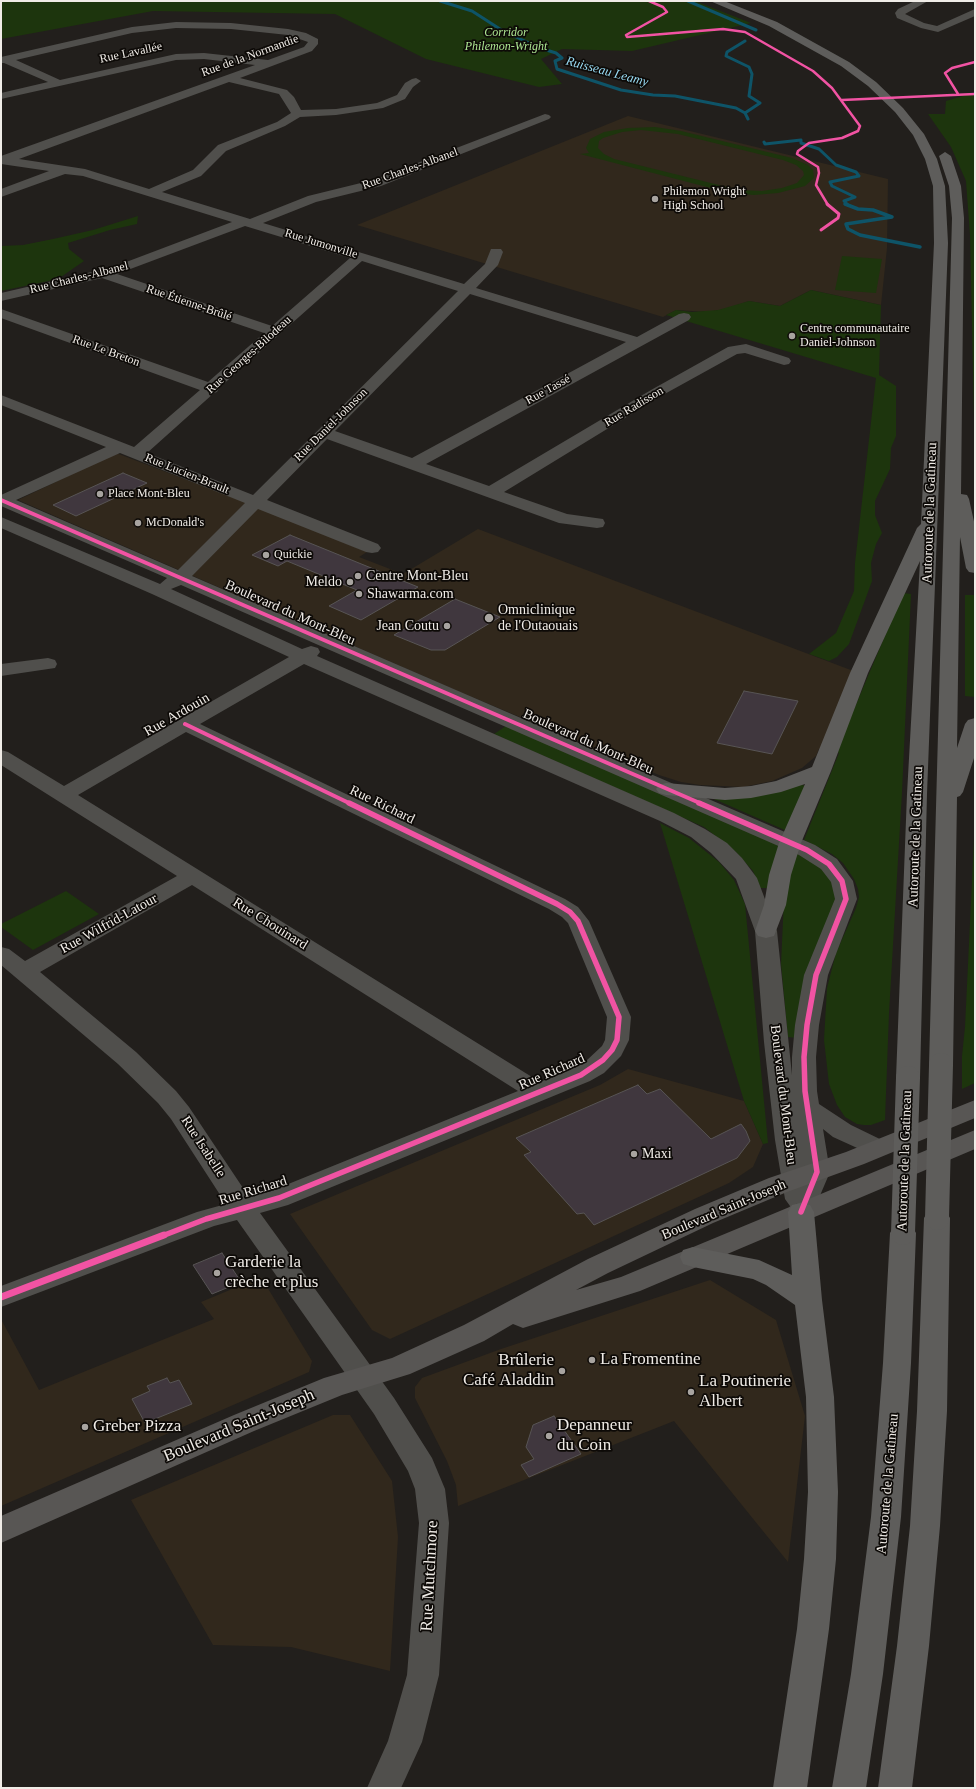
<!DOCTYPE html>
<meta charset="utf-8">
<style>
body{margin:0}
#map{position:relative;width:976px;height:1789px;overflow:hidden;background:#221f1c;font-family:Georgia,serif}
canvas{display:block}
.frame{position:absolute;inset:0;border:2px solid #f0ece7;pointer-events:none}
</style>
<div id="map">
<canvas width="976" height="1789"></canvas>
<div class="frame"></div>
</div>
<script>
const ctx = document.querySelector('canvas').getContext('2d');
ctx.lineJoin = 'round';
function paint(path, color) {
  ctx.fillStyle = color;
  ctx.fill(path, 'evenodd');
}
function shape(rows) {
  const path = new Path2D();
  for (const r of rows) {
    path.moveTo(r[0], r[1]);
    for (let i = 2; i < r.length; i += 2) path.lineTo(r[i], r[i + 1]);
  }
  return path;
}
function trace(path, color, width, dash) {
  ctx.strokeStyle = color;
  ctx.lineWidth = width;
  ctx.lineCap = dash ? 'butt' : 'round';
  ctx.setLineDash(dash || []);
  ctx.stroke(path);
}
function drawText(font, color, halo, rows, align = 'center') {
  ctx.font = font + ' Georgia,serif';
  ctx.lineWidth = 3.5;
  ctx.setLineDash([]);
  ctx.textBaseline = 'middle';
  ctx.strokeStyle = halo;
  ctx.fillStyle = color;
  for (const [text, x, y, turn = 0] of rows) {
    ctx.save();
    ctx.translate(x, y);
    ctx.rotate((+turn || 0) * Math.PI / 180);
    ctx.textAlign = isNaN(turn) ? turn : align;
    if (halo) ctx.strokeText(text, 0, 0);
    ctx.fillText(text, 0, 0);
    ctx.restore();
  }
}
paint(shape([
 [628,116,888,179,887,248,881,305,811,290,780,306,749,301,726,309,707,312,676,310,663,317,357,225],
 [116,453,266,510,367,552,359,557,403,574,478,529,856,672,822,749,819,749,816,756,802,768,772,781,743,787,700,785,681,782,659,775,460,692,18,500],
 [628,1069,744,1101,763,1144,753,1167,729,1183,390,1339,372,1330,290,1214,600,1085],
 [261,1277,312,1361,309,1372,1,1506,1,1322,2,1321,39,1390,214,1319,201,1302],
 [710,1280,776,1320,805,1416,788,1562,674,1421,458,1506,456,1485,447,1461,415,1398,415,1387,422,1378,501,1349],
 [333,1415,350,1415,392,1481,398,1537,390,1671,291,1647,213,1645,131,1500]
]), '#31281c');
paint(shape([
 [1,1,695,1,751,23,632,51,562,49,541,59,562,84,539,87,426,59,335,14,153,11,1,39],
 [966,95,975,95,975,463,970,235,966,181,951,147,928,114,945,114,946,101],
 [655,127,681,131,792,158,808,165,813,170,814,178,805,186,778,193,754,195,730,193,580,154,589,153,586,148,590,139,604,132,628,128],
 [641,130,678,134,783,160,796,165,803,171,804,175,797,183,782,188,762,191,739,190,614,159,604,154,598,148,599,141,603,138,622,132],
 [138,216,137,224,110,230,68,243,69,249,84,261,58,279,1,291,1,246,23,245,53,239,93,230],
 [842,256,882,259,876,293,835,290],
 [811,290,881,305,879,375,896,386,896,436,891,448,890,469,875,501,875,515,882,533,876,544,871,563,872,581,849,644,837,657,829,661,809,654,836,633,854,591,855,563,876,378,666,315,676,310,692,312,718,310,749,301,780,306],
 [903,593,911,594,902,792,889,1013,885,1120,871,1125,864,1125,857,1124,845,1117,837,1105,829,1084,824,1040,827,988,836,953,856,908,859,897,858,889,854,879,843,863,832,854,804,840,839,753,836,752],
 [965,595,975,595,975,697,965,696],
 [506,726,780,845,769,888,760,888,753,871,736,852,704,827,494,734],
 [798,784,806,786,787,831,714,799],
 [975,818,975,1083,962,1089,962,1056,965,1027],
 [660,823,689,838,719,862,734,880,745,904,768,1143,763,1144,744,1101],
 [797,852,828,872,838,895,797,1038,788,1037,781,964,784,899,790,870],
 [66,891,99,914,33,950,1,927,1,924]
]), '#1d350d');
trace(shape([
 [440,1,472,11,503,31,540,48,556,53,562,58,555,61,557,69,621,90,653,95,675,96,736,108,745,113,748,119],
 [688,1,756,30],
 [745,41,727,52,726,56,749,67,752,74,749,96,760,103,745,113],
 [764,142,765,144,801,140,801,143,819,149,836,165,856,172,859,176,830,182,832,186,855,197,844,201,848,205]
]), '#0e5468', 3);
trace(shape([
 [845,204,858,209,873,210,892,217,846,224,848,229,860,235,920,247]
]), '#0e5468', 3.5);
const building = shape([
 [123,473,147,483,76,516,53,505,123,473],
 [290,535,418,587,361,620,329,606,357,590,287,561,278,566,252,555,290,535],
 [455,599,500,617,445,650,431,650,394,635,455,599],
 [744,691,798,701,772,754,717,743,744,691],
 [638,1085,647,1094,660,1089,711,1139,741,1124,746,1131,750,1141,737,1158,594,1225,584,1213,577,1214,524,1155,531,1152,516,1138,638,1085],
 [222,1253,241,1282,212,1294,193,1265,222,1253],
 [167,1378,170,1383,179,1380,192,1404,145,1423,132,1399,150,1391,147,1386,167,1378],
 [554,1416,581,1454,529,1477,521,1465,534,1459,526,1447,533,1425,554,1416]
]);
paint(building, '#40373e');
trace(building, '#575454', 1);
paint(shape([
 [915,1,928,1,905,14,924,23,937,26,975,9,975,16,938,32,921,28,897,18,895,13,898,9,915,1],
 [176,22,231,23,288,29,306,33,318,39,318,44,312,51,240,78,287,90,294,97,301,110,336,109,377,103,397,95,405,83,412,79,416,78,421,81,413,87,405,99,383,108,336,115,300,117,285,126,226,151,201,176,162,192,250,219,308,196,373,180,545,114,549,115,551,117,549,119,381,186,316,202,263,223,464,284,485,264,491,249,501,249,503,252,498,265,476,288,637,337,679,314,684,313,689,314,691,317,689,320,426,464,489,486,651,390,728,347,746,344,789,358,791,361,789,364,784,365,745,353,737,354,661,396,504,492,567,514,603,519,605,523,603,527,597,528,559,523,327,439,267,500,378,544,381,548,378,552,372,553,366,552,258,509,192,576,815,845,837,859,853,881,857,899,828,975,819,1025,816,1057,817,1091,819,1104,851,1125,886,1142,890,1148,886,1154,877,1157,833,1137,823,1129,830,1172,810,1219,801,1221,792,1219,788,1212,790,1206,785,1199,775,1140,764,1042,755,931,736,879,711,853,691,837,660,821,304,664,200,724,565,899,578,907,589,921,631,1017,629,1040,621,1056,604,1073,590,1081,288,1205,260,1213,394,1398,432,1458,445,1489,449,1523,439,1675,422,1742,401,1788,367,1788,388,1741,407,1675,419,1523,415,1489,408,1471,374,1414,237,1220,214,1226,1,1307,1,1286,197,1212,226,1204,171,1119,158,1103,118,1064,1,965,1,947,9,949,25,961,177,876,1,765,1,750,8,752,64,786,289,657,152,594,1,528,1,517,160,584,167,578,1,506,1,495,106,447,1,405,1,395,134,447,200,390,1,318,1,309,208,382,264,333,102,278,1,301,1,293,113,267,232,222,83,176,65,174,1,197,1,189,49,171,1,164,1,156,255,65,204,59,176,60,1,99,1,93,48,82,4,63,1,63,1,57,132,27,176,22],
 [176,28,231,29,288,35,308,42,304,47,268,60,204,53,176,54,60,80,16,60,132,33,176,28],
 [229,82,279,94,291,113,277,122,218,145,193,170,149,189,85,169,19,159,229,82],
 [245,226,350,258,272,326,117,274,245,226],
 [362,261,458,291,253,495,147,453,214,393,217,392,219,388,362,261],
 [470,294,626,342,412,458,335,431,470,294],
 [120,453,245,503,178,570,16,500,120,453],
 [181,585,799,855,821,869,831,882,835,899,804,975,795,1025,792,1057,792,1075,777,931,757,878,742,858,727,843,705,829,674,813,317,656,320,652,318,648,311,646,302,649,171,589,181,585],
 [186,732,549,909,562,917,568,923,607,1017,605,1040,602,1046,586,1061,572,1069,540,1082,78,795,186,732],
 [192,885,518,1091,271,1191,249,1197,189,1107,176,1091,136,1052,40,972,192,885],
 [48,658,55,660,57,664,55,668,1,676,1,664,48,658]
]), '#504f4c');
paint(shape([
 [975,1100,975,1118,864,1164,787,1192,713,1223,608,1273,576,1290,621,1277,975,1130,975,1149,640,1291,523,1328,513,1324,484,1341,410,1374,342,1395,254,1431,1,1543,1,1516,234,1415,324,1378,392,1358,464,1325,588,1259,695,1209,769,1178,846,1152,975,1100]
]), '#585654');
paint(shape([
 [710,1,724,1,777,22,849,62,876,82,903,108,924,134,937,159,945,186,948,243,927,794,920,1078,917,1084,908,1086,899,1084,896,1078,907,794,920,561,868,673,831,771,801,843,791,875,786,905,774,936,766,938,758,936,755,931,764,905,769,875,779,843,805,784,781,792,751,798,725,800,666,795,659,793,656,789,659,785,666,783,725,788,751,786,776,781,812,767,850,673,917,528,921,524,934,243,933,186,925,159,913,135,895,112,868,86,841,66,769,26,710,1],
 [945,152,951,156,961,186,964,218,961,494,967,495,969,499,975,526,975,573,969,572,966,568,960,537,957,748,965,724,968,720,975,718,975,755,963,792,960,796,957,797,953,1065,950,1071,941,1073,932,1071,929,1065,952,218,949,186,939,156,945,152],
 [801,1203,810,1205,814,1212,822,1300,834,1397,838,1492,836,1559,829,1629,807,1788,773,1788,797,1629,804,1559,808,1492,806,1397,795,1305,766,1285,753,1279,693,1267,683,1264,680,1257,683,1250,693,1247,759,1260,792,1275,788,1212,792,1205,801,1203],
 [937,1208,946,1211,950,1218,947,1411,940,1526,929,1646,912,1788,878,1788,897,1646,910,1526,917,1411,924,1218,928,1211,937,1208],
 [903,1223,912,1226,916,1233,911,1363,901,1517,883,1674,866,1788,832,1788,851,1674,871,1517,883,1363,890,1233,894,1226,903,1223]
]), '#5e5d5b');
trace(shape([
 [937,1218,941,1065],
 [903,1233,908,1078]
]), '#5e5d5b', 24);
trace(shape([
 [649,1,663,7,667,12,626,35,627,37,723,29,745,32,813,71,832,88,860,126,858,131,842,138,809,143,798,151,797,154,818,167,819,173,816,185,828,205],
 [958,94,945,73,952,68,975,62],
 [842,100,975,94]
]), '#f153a3', 2.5);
trace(shape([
 [821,230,838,218,839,214,827,204]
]), '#f153a3', 3);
trace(shape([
 [1,500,702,804],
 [185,724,351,804]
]), '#f153a3', 4);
trace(shape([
 [699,803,807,850,829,864,842,881,846,899,816,975,807,1025,804,1057,805,1091,817,1172,801,1212],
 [162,1236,206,1219,279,1198,581,1075,603,1060,612,1050,617,1040,619,1017,578,921,570,912,557,904,349,803]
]), '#f153a3', 5.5);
trace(shape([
 [1,1297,164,1235]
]), '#f153a3', 7);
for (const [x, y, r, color] of [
 [655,199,4,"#a8a4a0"],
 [792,336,4,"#a8a4a0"],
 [100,494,4,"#a8a4a0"],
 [138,523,4,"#a8a4a0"],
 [266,555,4,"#a8a4a0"],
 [358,576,4,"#a8a4a0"],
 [350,582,4,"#a8a4a0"],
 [359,594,4,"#a8a4a0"],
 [489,618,5,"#a8a4a0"],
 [447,626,4,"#a8a4a0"],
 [634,1154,4,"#a8a4a0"],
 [217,1273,4,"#a8a4a0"],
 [592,1360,4,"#a8a4a0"],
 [562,1371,4,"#a8a4a0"],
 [691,1392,4,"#a8a4a0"],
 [85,1427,4,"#a8a4a0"],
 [549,1436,4,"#a8a4a0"]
]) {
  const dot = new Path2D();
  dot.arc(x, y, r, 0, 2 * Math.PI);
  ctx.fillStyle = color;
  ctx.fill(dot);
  trace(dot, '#0d0a07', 1.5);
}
drawText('italic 12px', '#ade692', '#0d0a07', [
 ["Corridor",506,33],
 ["Philemon-Wright",506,47]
]);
drawText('12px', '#f0ece7', '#0d0a07', [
 ["Rue Lavallée",131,53,-12],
 ["Rue de la Normandie",250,56,-20],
 ["Rue Charles-Albanel",410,169,-20],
 ["Rue Jumonville",321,244,17],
 ["Rue Charles-Albanel",79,278,-14],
 ["Rue Étienne-Brûlé",189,303,19],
 ["Rue Le Breton",106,351,20],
 ["Rue Georges-Bilodeau",249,355,-42],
 ["Rue Tassé",548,390,-29],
 ["Rue Radisson",634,407,-31],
 ["Rue Daniel-Johnson",331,425,-45],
 ["Rue Lucien-Brault",187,474,22]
]);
drawText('12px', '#f0ece7', '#0d0a07', [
 ["Philemon Wright",663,192],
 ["High School",663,206],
 ["Centre communautaire",800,329],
 ["Daniel-Johnson",800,343],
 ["Place Mont-Bleu",108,494],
 ["McDonald's",146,523],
 ["Quickie",274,555]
], 'left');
drawText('italic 13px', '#99dcf5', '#0d0a07', [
 ["Ruisseau Leamy",607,72,15]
]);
drawText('14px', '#f0ece7', '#0d0a07', [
 ["Autoroute de la Gatineau",930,513,-88],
 ["Boulevard du Mont-Bleu",290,613,24],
 ["Rue Ardouin",177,715,-30],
 ["Boulevard du Mont-Bleu",588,742,24],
 ["Rue Richard",382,805,26],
 ["Autoroute de la Gatineau",916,837,-88],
 ["Rue Wilfrid-Latour",109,924,-29],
 ["Rue Chouinard",270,924,32],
 ["Rue Richard",552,1072,-24],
 ["Boulevard du Mont-Bleu",783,1095,83],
 ["Rue Isabelle",203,1147,57],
 ["Autoroute de la Gatineau",905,1161,-88],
 ["Rue Richard",253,1191,-17],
 ["Boulevard Saint-Joseph",724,1210,-23],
 ["Autoroute de la Gatineau",888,1484,-85]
]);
drawText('14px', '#f0ece7', '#0d0a07', [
 ["Centre Mont-Bleu",366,576],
 ["Meldo",342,582,"right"],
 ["Shawarma.com",367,594],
 ["Omniclinique",498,610],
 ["de l'Outaouais",498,626],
 ["Jean Coutu",439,626,"right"],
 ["Maxi",642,1154]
], 'left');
drawText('17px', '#f0ece7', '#0d0a07', [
 ["Garderie la",225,1263],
 ["crèche et plus",225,1283],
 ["La Fromentine",600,1360],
 ["Brûlerie",554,1361,"right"],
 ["Café Aladdin",554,1381,"right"],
 ["La Poutinerie",699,1382],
 ["Albert",699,1402],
 ["Depanneur",557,1426],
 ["du Coin",557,1446],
 ["Greber Pizza",93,1427]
], 'left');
drawText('17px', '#f0ece7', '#0d0a07', [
 ["Boulevard Saint-Joseph",239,1426,-23],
 ["Rue Mutchmore",430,1576,-87]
]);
</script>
